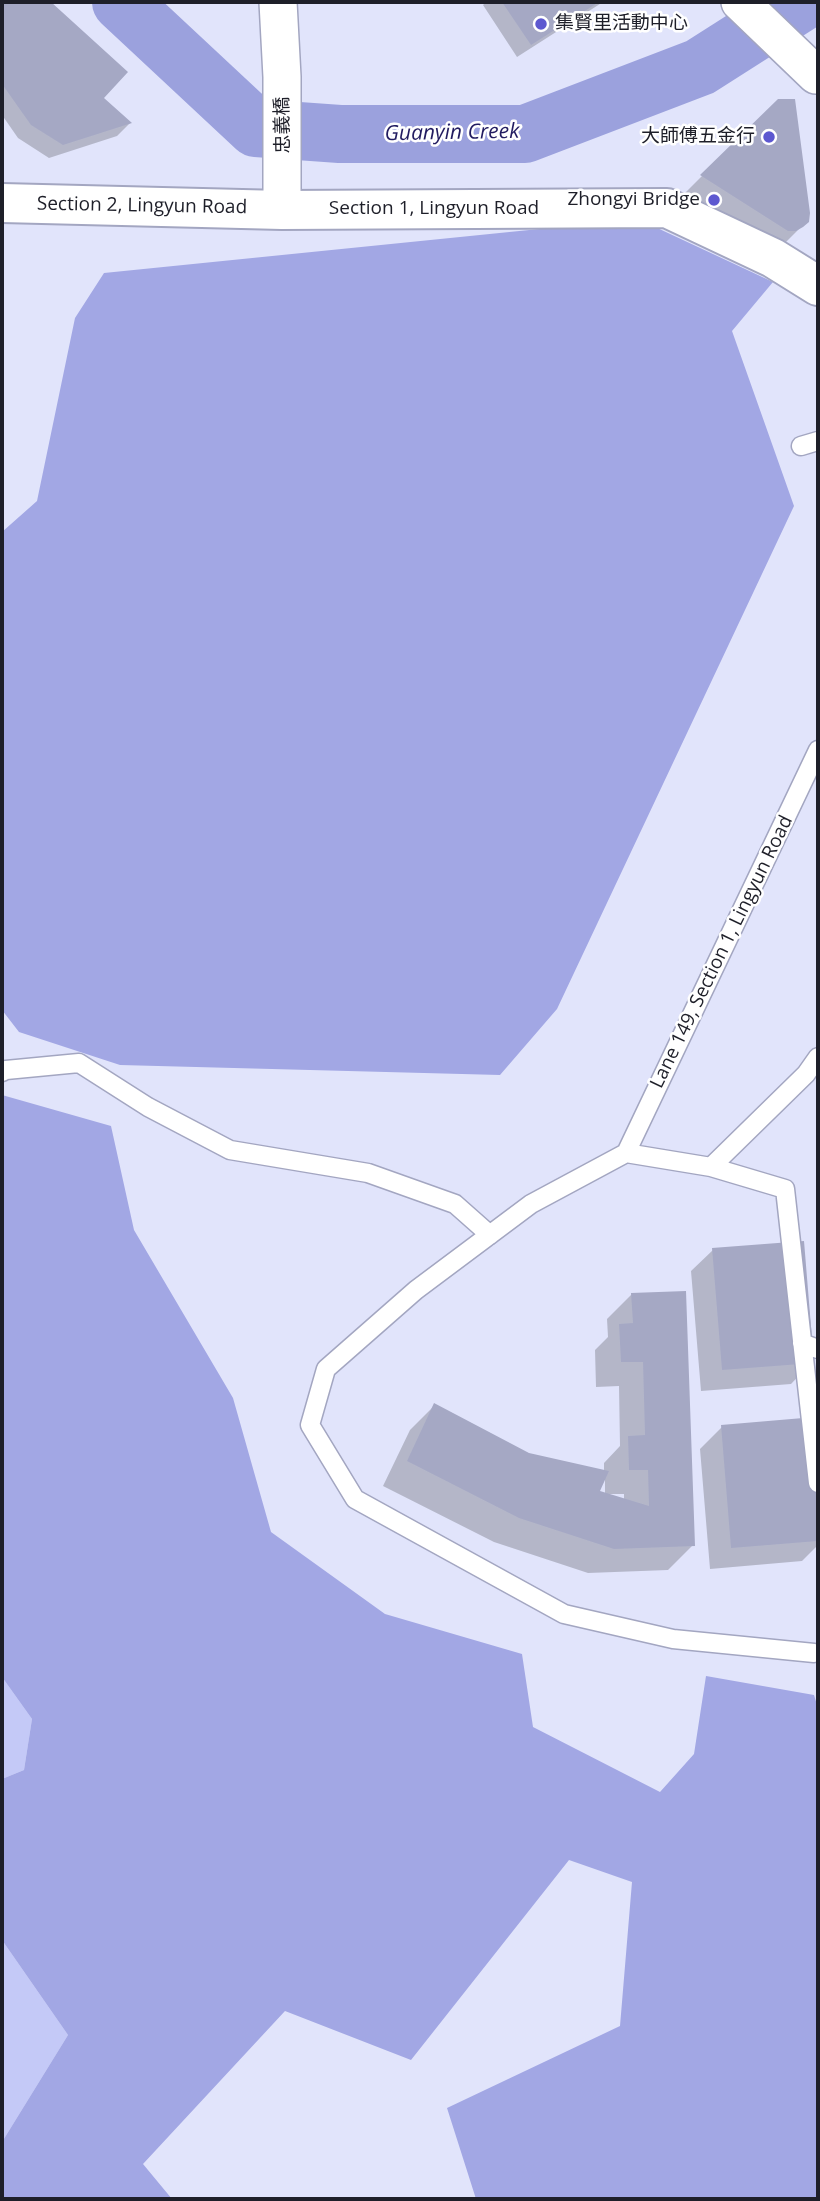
<!DOCTYPE html>
<meta charset="utf-8">
<style>
body{margin:0}
#map{position:relative;width:820px;height:2201px;overflow:hidden;background:#e1e4fb;font-family:"Open Sans",sans-serif}
canvas{display:block}
.frame{position:absolute;inset:0;border:4px solid #1e1f29;pointer-events:none}
</style>
<div id="map">
<canvas width="820" height="2201"></canvas>
<div class="frame"></div>
</div>
<script>
const ctx = document.querySelector('canvas').getContext('2d');
ctx.lineJoin = 'round';
function paint(path, color) {
  ctx.fillStyle = color;
  ctx.fill(path, 'evenodd');
}
function shape(rows) {
  const path = new Path2D();
  for (const r of rows) {
    path.moveTo(r[0], r[1]);
    for (let i = 2; i < r.length; i += 2) path.lineTo(r[i], r[i + 1]);
  }
  return path;
}
function trace(path, color, width, dash) {
  ctx.strokeStyle = color;
  ctx.lineWidth = width;
  ctx.lineCap = dash ? 'butt' : 'round';
  ctx.setLineDash(dash || []);
  ctx.stroke(path);
}
function drawText(font, color, halo, rows, align = 'center') {
  ctx.font = font + ' "Open Sans","Noto Sans TC",sans-serif';
  ctx.lineWidth = 5;
  ctx.setLineDash([]);
  ctx.textBaseline = 'middle';
  ctx.strokeStyle = halo;
  ctx.fillStyle = color;
  for (const [text, x, y, turn = 0] of rows) {
    ctx.save();
    ctx.translate(x, y);
    ctx.rotate((+turn || 0) * Math.PI / 180);
    ctx.textAlign = isNaN(turn) ? turn : align;
    if (halo) ctx.strokeText(text, 0, 0);
    ctx.fillText(text, 0, 0);
    ctx.restore();
  }
}
paint(shape([
 [2,1677,32,1719,24,1770,2,1779],
 [2,1940,68,2035,2,2142]
]), '#c4c9f7');
paint(shape([
 [638,219,773,282,732,331,794,506,557,1009,500,1075,120,1065,19,1032,2,1010,2,532,37,501,75,318,104,273],
 [2,1095,111,1126,134,1230,233,1398,271,1532,385,1614,522,1654,533,1727,660,1792,694,1754,706,1676,814,1695,818,1708,818,2199,476,2199,447,2108,620,2026,632,1882,569,1860,411,2060,285,2011,143,2164,172,2199,4,2199,2,2196,2,2142,68,2035,2,1940,2,1779,24,1770,32,1719,2,1677]
]), '#a2a7e4');
paint(shape([
 [2,2,49,2,125,72,101,98,130,123,117,136,49,158,18,138,2,115],
 [486,2,603,2,517,57,483,5],
 [778,100,807,221,776,252,677,201],
 [713,1250,812,1362,791,1384,701,1391,691,1271],
 [632,1294,693,1545,668,1570,588,1573,494,1542,383,1486,410,1430,435,1405,529,1455,604,1472,604,1463,620,1446,619,1386,596,1387,595,1350,608,1337,607,1319],
 [605,1476,605,1495,597,1492],
 [606,1494,624,1494,624,1500],
 [722,1427,818,1479,818,1545,802,1561,710,1569,700,1449]
]), '#0003');
trace(shape([
 [121,2,256,128,340,134,525,134,700,67,802,2]
]), '#9ba1dd', 58);
paint(shape([
 [2,2,51,2,128,72,104,98,132,123,63,145,31,125,2,84],
 [502,2,599,2,531,45],
 [778,99,795,99,810,213,809,222,803,227,796,231,788,231,700,175],
 [804,1241,814,1363,722,1370,712,1248],
 [686,1291,695,1546,614,1549,519,1518,407,1461,434,1403,529,1453,609,1471,600,1491,649,1506,648,1470,629,1470,628,1436,645,1435,643,1362,621,1362,619,1324,633,1323,631,1293],
 [815,1417,818,1459,818,1541,731,1548,721,1425]
]), '#a5a8c4');
const service = shape([
 [801,446,818,441],
 [2,1072,6,1070,79,1063,148,1107,230,1150,368,1173,455,1204,490,1235],
 [626,1153,818,750],
 [711,1167,806,1074,818,1057],
 [802,1343,818,1349],
 [814,1653,673,1639,564,1614,355,1499,310,1425,326,1369,416,1290,531,1204,626,1153,711,1167,785,1189,818,1483]
]);
const minor = shape([
 [278,2,282,77,282,210],
 [740,2,816,75]
]);
const tertiary = shape([
 [2,203,282,210,667,208,773,258,818,286]
]);
trace(service, '#a3a6c1', 21);
trace(minor, '#a3a6c1', 40);
trace(tertiary, '#a3a6c1', 42);
trace(service, '#fff', 18);
trace(minor, '#fff', 37);
trace(tertiary, '#fff', 38);
for (const [x, y, r, color] of [
 [541,24,7,"#5d58d0"],
 [769,137,7,"#5d58d0"],
 [714,200,7,"#5d58d0"]
]) {
  const dot = new Path2D();
  dot.arc(x, y, r, 0, 2 * Math.PI);
  ctx.fillStyle = color;
  ctx.fill(dot);
  trace(dot, '#fff', 2.5);
}
drawText('19px', '#1e1f29', '#fff', [
 ["集賢里活動中心",555,24,"left"],
 ["大師傅五金行",755,137],
 ["Zhongyi Bridge",700,200]
], 'right');
drawText('19px', '#1e1f29', '#fff', [
 ["忠義橋",283,125,-91],
 ["Section 2, Lingyun Road",142,206,1],
 ["Section 1, Lingyun Road",434,209],
 ["Lane 149, Section 1, Lingyun Road",722,952,-64]
]);
drawText('italic 21px', '#221c61', '#fff', [
 ["Guanyin Creek",452,133,-1]
]);
</script>
